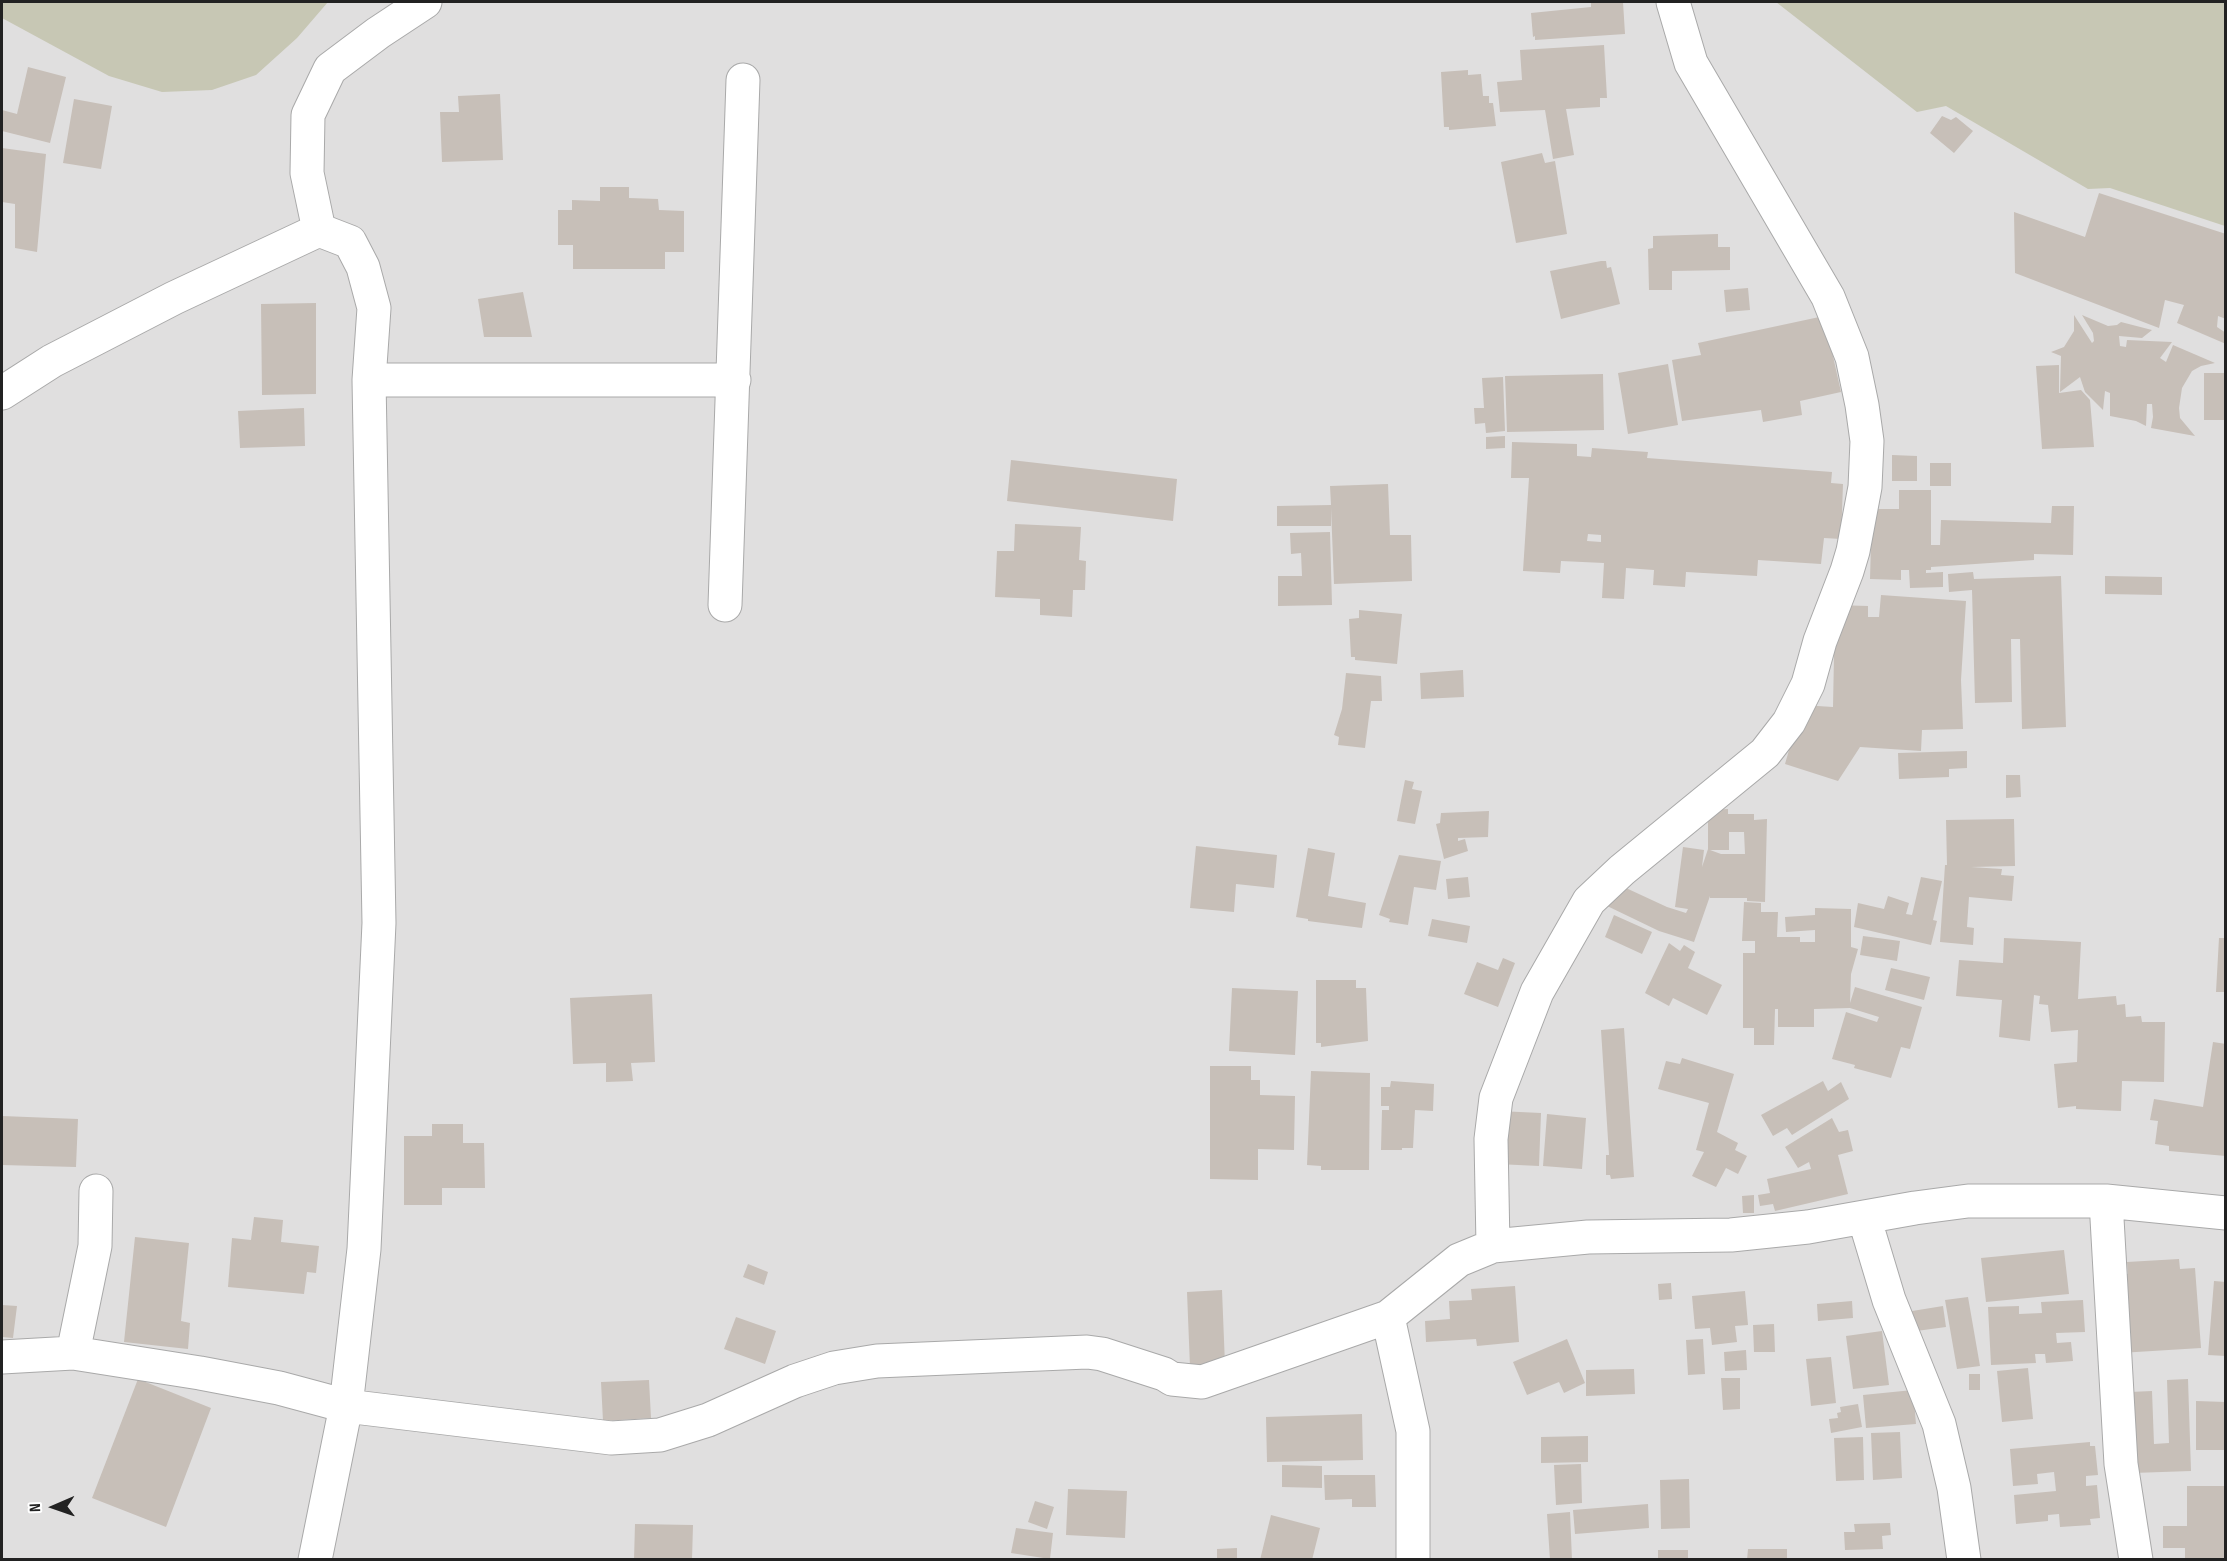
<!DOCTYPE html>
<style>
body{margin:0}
#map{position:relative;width:2227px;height:1561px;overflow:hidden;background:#f2efe9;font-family:"Sofia Sans Condensed",sans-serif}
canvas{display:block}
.frame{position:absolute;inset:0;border:3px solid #222;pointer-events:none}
.north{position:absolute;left:24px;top:1477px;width:60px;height:60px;-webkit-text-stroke:4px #fff;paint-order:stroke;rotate:268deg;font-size:16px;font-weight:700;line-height:24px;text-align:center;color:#222}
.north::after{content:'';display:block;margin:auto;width:21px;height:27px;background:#222;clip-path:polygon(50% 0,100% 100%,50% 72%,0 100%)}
</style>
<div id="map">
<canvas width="2227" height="1561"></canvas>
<div class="frame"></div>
<div class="north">N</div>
</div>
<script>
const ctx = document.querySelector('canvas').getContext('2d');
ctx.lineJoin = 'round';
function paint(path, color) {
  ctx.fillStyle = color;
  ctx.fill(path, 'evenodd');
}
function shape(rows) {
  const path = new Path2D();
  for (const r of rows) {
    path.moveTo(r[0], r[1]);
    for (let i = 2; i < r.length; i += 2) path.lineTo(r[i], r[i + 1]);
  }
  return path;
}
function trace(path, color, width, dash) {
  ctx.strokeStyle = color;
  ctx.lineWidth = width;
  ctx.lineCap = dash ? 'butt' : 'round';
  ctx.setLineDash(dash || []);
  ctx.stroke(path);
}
paint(shape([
 [2,2,2225,2,2225,1559,2,1559]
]), '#e0dfdf');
paint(shape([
 [2,2,328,2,297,38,256,75,212,90,162,92,109,76,2,18],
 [1776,2,2225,2,2225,226,2110,188,2088,189,1946,106,1917,112]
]), '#c7c7b4');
paint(shape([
 [1591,2,1623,2,1625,34,1535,40,1535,36,1533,37,1531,13,1591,7],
 [1604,45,1607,98,1600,98,1600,107,1566,109,1574,155,1553,159,1545,110,1500,112,1497,82,1522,80,1520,50],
 [28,67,66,77,50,143,2,131,2,110,17,114],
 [1468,70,1468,75,1481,74,1483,96,1489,96,1489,103,1493,103,1496,126,1449,130,1449,127,1444,127,1441,72],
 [500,94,503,160,442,162,440,112,459,112,458,96],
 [74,99,112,106,101,169,63,163],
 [1942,116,1951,120,1956,117,1973,131,1954,153,1930,133],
 [2,148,46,154,37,252,15,248,15,204,2,202],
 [1542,153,1545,163,1555,161,1567,234,1516,243,1501,162],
 [600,187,629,187,629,198,658,199,659,210,684,211,684,252,665,252,665,269,573,269,573,245,558,245,558,210,572,210,572,200,600,201],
 [2099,193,2226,234,2226,319,2218,316,2217,327,2226,333,2226,344,2177,323,2184,305,2165,300,2159,328,2015,273,2014,212,2085,237],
 [1718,234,1718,247,1730,247,1730,270,1672,271,1672,290,1649,290,1648,249,1653,248,1653,236],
 [1601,261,1606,261,1607,268,1611,267,1620,304,1561,319,1550,271],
 [1748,288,1750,310,1726,312,1724,290],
 [523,292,532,337,484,337,478,299],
 [316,303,316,394,262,395,261,304],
 [2074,315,2092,343,2094,341,2093,333,2082,315,2108,326,2117,325,2121,322,2152,330,2142,338,2119,336,2120,346,2126,347,2127,340,2172,342,2160,358,2166,362,2173,345,2215,363,2201,366,2192,371,2182,388,2179,408,2180,418,2195,436,2151,428,2153,417,2152,404,2147,404,2146,426,2136,421,2110,416,2110,393,2105,391,2103,410,2085,392,2080,377,2060,392,2061,356,2051,352,2064,347,2074,331],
 [1824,316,1841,392,1800,401,1802,415,1763,422,1761,410,1682,421,1672,360,1701,355,1698,343],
 [1668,364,1678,425,1628,434,1618,373],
 [2059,365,2059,393,2081,390,2090,400,2094,447,2042,449,2036,366],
 [2204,373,2226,373,2226,420,2204,420],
 [1603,374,1604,430,1507,432,1505,376],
 [1503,377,1505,431,1486,433,1485,423,1475,424,1474,408,1484,408,1482,378],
 [304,408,305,446,240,448,238,411],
 [1505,436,1505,448,1486,449,1486,437],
 [1512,442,1577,444,1577,456,1591,457,1592,448,1648,452,1647,458,1832,472,1831,483,1843,484,1841,539,1824,538,1821,564,1758,560,1757,576,1686,572,1685,587,1653,585,1654,570,1626,568,1624,599,1602,598,1604,563,1561,561,1560,573,1523,571,1529,478,1511,478],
 [1588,534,1601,535,1601,542,1587,541],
 [1892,455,1917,456,1917,481,1892,481],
 [1011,460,1177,479,1173,521,1007,501],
 [1930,463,1951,463,1951,486,1930,486],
 [1388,484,1390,535,1411,535,1412,581,1334,584,1331,508,1331,526,1277,526,1277,506,1331,505,1330,486],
 [1899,490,1931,490,1931,545,1940,545,1941,520,2051,523,2052,506,2074,506,2073,555,2034,554,2034,560,1931,567,1931,570,1926,570,1926,573,1943,572,1943,587,1910,588,1909,570,1901,570,1901,580,1870,579,1872,509,1899,509],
 [1015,524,1081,527,1079,560,1086,561,1085,590,1073,590,1072,617,1040,615,1040,599,995,597,997,551,1014,551],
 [1330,532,1332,605,1278,606,1278,576,1302,576,1301,553,1291,554,1290,533],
 [1973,572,1974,579,2061,576,2066,727,2022,729,2020,639,2011,639,2012,702,1975,703,1972,590,1949,592,1948,574],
 [2105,576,2162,577,2162,595,2105,594],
 [1881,595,1966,601,1961,680,1963,729,1922,730,1921,751,1860,747,1838,781,1785,764,1802,705,1833,707,1835,605,1868,606,1868,617,1879,617],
 [1359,610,1402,614,1397,664,1355,660,1355,657,1351,657,1349,619,1359,618],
 [1463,670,1464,697,1421,699,1420,673],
 [1346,673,1381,676,1382,701,1371,701,1365,748,1338,745,1339,737,1334,735,1342,709],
 [1967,751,1967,768,1949,769,1949,777,1899,779,1898,753],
 [2006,775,2020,775,2021,797,2006,798],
 [1405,780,1414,782,1412,789,1422,791,1415,824,1397,821],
 [1728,809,1728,814,1754,814,1754,820,1767,819,1765,902,1747,901,1747,898,1710,898,1710,896,1694,942,1659,931,1603,904,1613,882,1667,907,1686,913,1688,909,1675,907,1683,847,1704,850,1702,867,1708,849,1708,810],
 [1729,832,1744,832,1745,854,1721,854,1710,850,1729,850],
 [1489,811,1488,837,1458,838,1458,841,1465,839,1468,851,1444,859,1436,824,1440,823,1441,813],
 [2014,819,2015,866,1971,867,2002,869,2001,875,2014,876,2012,901,1969,897,1967,927,1974,928,1973,945,1940,942,1945,865,1947,865,1946,820],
 [1196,846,1277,855,1274,888,1236,884,1234,912,1190,908],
 [1308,848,1335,853,1328,896,1366,903,1362,928,1308,921,1308,919,1296,917],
 [1399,855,1441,861,1436,890,1414,887,1408,925,1389,922,1390,919,1379,915],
 [1468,877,1470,897,1448,899,1446,879],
 [1921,877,1942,881,1933,920,1937,921,1931,945,1854,927,1858,903,1884,909,1888,896,1909,903,1906,914,1912,915],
 [1744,902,1761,903,1761,912,1778,912,1777,937,1800,937,1800,942,1815,942,1815,930,1786,932,1785,917,1815,915,1815,908,1851,909,1851,947,1858,949,1851,974,1850,1003,1855,987,1922,1007,1910,1049,1901,1047,1891,1078,1854,1068,1855,1065,1832,1059,1846,1012,1877,1022,1879,1017,1850,1008,1814,1009,1814,1027,1778,1027,1778,1009,1775,1009,1774,1045,1754,1045,1754,1028,1743,1028,1743,953,1755,953,1755,941,1742,941],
 [1614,915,1652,932,1642,954,1605,937],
 [1432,919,1470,926,1467,943,1428,936],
 [1863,936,1900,941,1897,961,1860,955],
 [2004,938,2081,942,2078,999,2116,996,2117,1005,2125,1004,2126,1017,2141,1016,2142,1022,2165,1022,2164,1082,2122,1081,2121,1111,2076,1109,2076,1106,2058,1108,2054,1064,2077,1062,2078,1030,2051,1032,2048,1005,2039,1004,2040,996,2034,995,2030,1041,1999,1037,2002,1000,1956,996,1959,960,2003,963],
 [2219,938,2226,938,2226,992,2216,992],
 [1669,943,1680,951,1684,945,1695,952,1688,968,1722,985,1707,1015,1673,998,1669,1006,1645,993],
 [1503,958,1515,963,1498,1007,1464,994,1477,962,1498,970],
 [1891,968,1930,977,1924,1000,1885,990],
 [1316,980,1356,980,1356,988,1366,988,1368,1041,1321,1047,1321,1043,1316,1043],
 [1232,988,1298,991,1295,1055,1229,1051],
 [652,994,655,1062,631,1063,633,1081,606,1082,606,1063,573,1064,570,998],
 [1624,1028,1634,1177,1611,1179,1610,1175,1606,1175,1606,1155,1609,1155,1601,1030],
 [2213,1042,2226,1044,2226,1156,2169,1151,2169,1146,2155,1144,2158,1121,2150,1120,2154,1099,2203,1107],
 [1682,1058,1734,1074,1717,1132,1738,1143,1735,1150,1747,1156,1738,1174,1726,1168,1716,1187,1692,1176,1704,1152,1696,1150,1709,1103,1658,1089,1666,1061,1680,1064],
 [1210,1066,1251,1066,1251,1080,1260,1080,1260,1095,1295,1096,1294,1150,1258,1149,1258,1180,1210,1179],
 [1311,1071,1370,1073,1369,1170,1321,1170,1321,1166,1307,1165],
 [1391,1081,1434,1084,1433,1111,1415,1110,1413,1148,1402,1148,1402,1150,1381,1150,1382,1110,1389,1110,1389,1106,1381,1106,1381,1087,1390,1087],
 [1823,1081,1828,1091,1841,1082,1849,1099,1792,1135,1787,1128,1773,1136,1761,1115],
 [1499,1111,1541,1113,1539,1166,1497,1164],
 [1547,1114,1586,1118,1582,1169,1543,1166],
 [2,1116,78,1119,76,1167,2,1165],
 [1832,1118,1839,1132,1848,1130,1853,1151,1838,1155,1848,1194,1775,1211,1773,1204,1760,1206,1758,1195,1770,1193,1767,1179,1811,1169,1809,1162,1798,1168,1785,1147],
 [432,1124,463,1124,463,1143,484,1143,485,1188,442,1188,442,1205,404,1205,404,1136,432,1136],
 [1754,1195,1754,1213,1743,1213,1742,1196],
 [254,1217,283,1220,281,1242,319,1246,316,1273,307,1272,304,1294,228,1287,232,1238,251,1240],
 [135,1237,189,1243,181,1321,190,1323,188,1349,124,1342],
 [2064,1250,2069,1294,1986,1302,1981,1258],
 [2179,1259,2180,1269,2195,1268,2201,1348,2120,1353,2115,1275,2128,1274,2127,1262],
 [748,1264,768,1272,764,1285,743,1277],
 [2214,1281,2226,1282,2226,1356,2208,1355],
 [1671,1283,1672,1299,1659,1300,1658,1284],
 [1515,1286,1519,1342,1477,1346,1476,1339,1426,1342,1425,1321,1450,1319,1449,1301,1472,1300,1471,1289],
 [1222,1290,1225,1365,1190,1367,1187,1292],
 [1745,1291,1748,1325,1735,1326,1737,1342,1712,1345,1710,1328,1695,1329,1692,1296],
 [1968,1297,1980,1366,1957,1369,1945,1300],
 [2083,1300,2085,1332,2056,1333,2057,1343,2071,1342,2073,1361,2046,1363,2045,1354,2035,1354,2036,1363,1991,1365,1988,1307,2019,1306,2019,1314,2042,1313,2041,1302],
 [1852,1301,1853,1318,1818,1321,1817,1304],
 [2,1305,17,1306,13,1338,2,1337],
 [1943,1306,1946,1327,1909,1332,1906,1312],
 [736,1317,776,1331,765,1364,724,1349],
 [1774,1324,1775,1352,1754,1352,1753,1325],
 [1882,1331,1889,1385,1853,1389,1846,1336],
 [1567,1339,1585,1383,1564,1393,1559,1382,1527,1395,1513,1362],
 [1703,1339,1705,1374,1688,1375,1686,1340],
 [1746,1350,1747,1370,1725,1371,1724,1352],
 [1831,1357,1836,1403,1811,1406,1806,1359],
 [2028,1368,2033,1419,2002,1422,1997,1371],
 [1634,1369,1635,1394,1586,1396,1586,1370],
 [1969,1374,1980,1374,1980,1390,1969,1390],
 [1721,1378,1740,1378,1740,1409,1723,1410],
 [138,1379,211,1408,166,1527,92,1498],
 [2188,1379,2191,1471,2133,1473,2130,1392,2152,1391,2154,1444,2169,1443,2167,1380],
 [649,1380,651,1418,603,1421,601,1382],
 [1913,1390,1916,1424,1866,1428,1863,1395],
 [2196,1401,2226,1402,2226,1450,2196,1450],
 [1858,1404,1862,1427,1831,1433,1829,1419,1838,1418,1837,1413,1841,1412,1840,1407],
 [1362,1414,1363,1460,1267,1462,1266,1417],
 [1900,1432,1902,1478,1873,1480,1871,1433],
 [1588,1436,1588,1462,1541,1463,1541,1437],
 [1863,1437,1864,1480,1836,1481,1834,1438],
 [2090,1442,2090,1446,2095,1446,2098,1475,2086,1476,2086,1486,2097,1485,2100,1518,2090,1519,2091,1525,2060,1527,2059,1514,2048,1515,2048,1521,2016,1524,2014,1495,2056,1491,2054,1472,2037,1474,2038,1484,2013,1486,2010,1449],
 [1581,1464,1582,1503,1556,1505,1554,1465],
 [1282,1465,1322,1466,1322,1488,1282,1487],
 [1324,1475,1375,1475,1376,1507,1352,1507,1352,1499,1325,1500],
 [1689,1479,1690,1528,1661,1529,1660,1480],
 [2187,1486,2226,1486,2226,1560,2185,1560,2185,1548,2163,1548,2163,1526,2187,1526],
 [1068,1489,1127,1491,1125,1538,1066,1535],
 [1035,1501,1054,1507,1047,1529,1028,1522],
 [1648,1504,1649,1528,1575,1534,1573,1510],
 [1570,1512,1572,1560,1550,1560,1547,1514],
 [1271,1515,1320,1528,1312,1560,1260,1560],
 [1890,1523,1891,1535,1882,1536,1883,1549,1845,1550,1844,1532,1855,1532,1854,1524],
 [635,1524,693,1525,692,1560,634,1560],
 [1016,1528,1053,1533,1050,1559,1011,1553],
 [1237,1548,1237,1560,1217,1560,1217,1549],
 [1748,1549,1787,1549,1787,1560,1747,1560],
 [1658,1550,1688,1550,1688,1560,1658,1560]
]), '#c7bfb8');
const street = shape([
 [319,230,307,173,308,115,330,69,378,33,425,2],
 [369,380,734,380],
 [2,393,52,361,174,298,319,230,350,242,363,267,374,308,369,380,379,923,364,1249,346,1406,315,1560],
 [725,605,743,80],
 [2106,1201,2121,1464,2136,1560],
 [1864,1217,1889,1300,1939,1424,1954,1488,1964,1560],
 [1493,1246,1491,1139,1496,1098,1537,992,1589,901,1622,870,1765,753,1789,722,1808,684,1820,641,1847,571,1853,551,1865,487,1867,441,1862,405,1852,357,1828,297,1691,63,1673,2],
 [1388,1317,1413,1431,1413,1560],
 [73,1353,95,1246,96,1191],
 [2,1357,73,1353,200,1373,279,1388,346,1406,611,1438,660,1435,708,1420,795,1381,834,1368,877,1361,1087,1352,1102,1354,1164,1374,1172,1379,1202,1382,1388,1317,1459,1260,1493,1246,1588,1237,1731,1235,1808,1227,1915,1208,1968,1201,2106,1201,2226,1213]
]);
trace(street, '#a9a9a9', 35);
trace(street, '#fff', 33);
</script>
